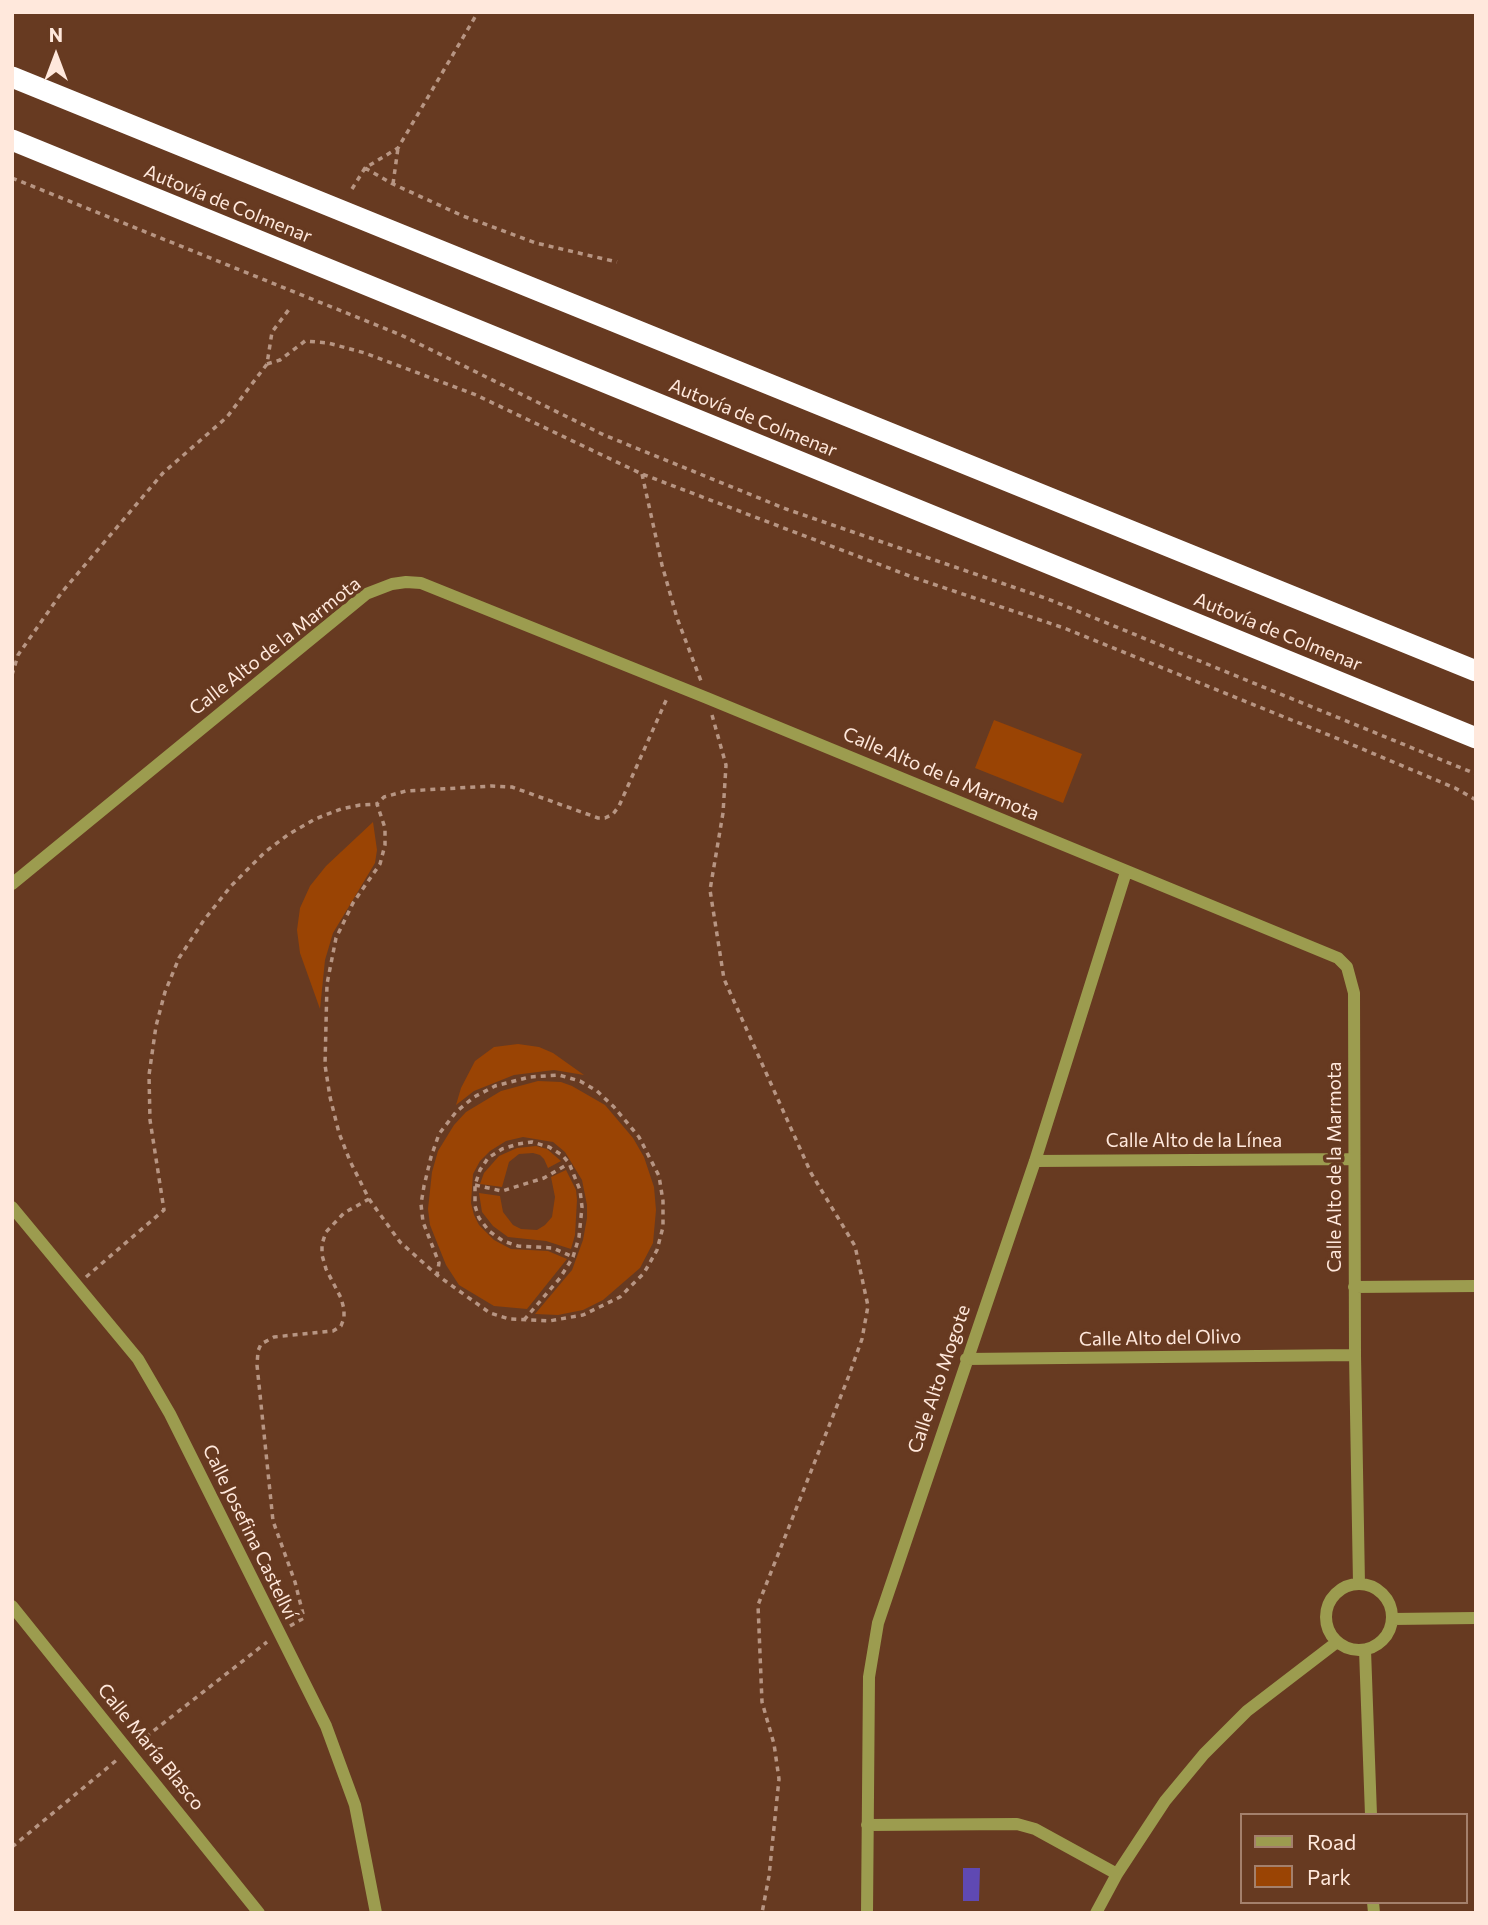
<!DOCTYPE html>
<meta charset="utf-8">
<style>
body{margin:0}
#map{position:relative;width:1488px;height:1925px;overflow:hidden;background:#673a21;font-family:Commissioner,sans-serif}
canvas{display:block}
.frame{position:absolute;inset:0;border:14px solid #ffe8dc;pointer-events:none}
.legend{position:absolute;left:1240px;top:1813px;width:228px;height:91px;box-sizing:border-box;background:#673a21;border:2px solid #a4806c;margin:0;padding:9px 12px;list-style:none;font-size:21px;color:#ffe8dc}
.legend li{display:flex;align-items:center;gap:14px;height:35px}
.legend b{width:35px;border:2px solid #a4806c}
.north{position:absolute;left:21px;top:21px;width:70px;height:70px;-webkit-text-stroke:5px #673a21;paint-order:stroke;rotate:0deg;font-size:19px;font-weight:700;line-height:28px;text-align:center;color:#ffe8dc}
.north::after{content:'';display:block;margin:auto;width:24px;height:32px;background:#ffe8dc;clip-path:polygon(50% 0,100% 100%,50% 72%,0 100%)}
</style>
<div id="map">
<canvas width="1488" height="1925"></canvas>
<div class="frame"></div>
<ul class="legend">
<li><b style="height:9px;background:#9c9c4f"></b>Road</li>
<li><b style="height:19px;background:#9a4404"></b>Park</li>
</ul>
<div class="north">N</div>
</div>
<script>
const ctx = document.querySelector('canvas').getContext('2d');
ctx.lineJoin = 'round';
function paint(path, color) {
  ctx.fillStyle = color;
  ctx.fill(path, 'evenodd');
}
function shape(rows) {
  const path = new Path2D();
  for (const r of rows) {
    if (r.length === 3) {
      path.moveTo(r[0] + r[2], r[1]);
      path.arc(r[0], r[1], r[2], 0, 2 * Math.PI);
      continue;
    }
    path.moveTo(r[0], r[1]);
    for (let i = 2; i < r.length; i += 2) path.lineTo(r[i], r[i + 1]);
  }
  return path;
}
function trace(path, color, width, dash) {
  ctx.strokeStyle = color;
  ctx.lineWidth = width;
  ctx.lineCap = dash ? 'butt' : 'round';
  ctx.setLineDash(dash || []);
  ctx.stroke(path);
}
function drawText(font, color, halo, rows, align = 'center') {
  ctx.font = font + ' Commissioner,sans-serif';
  ctx.lineWidth = 7;
  ctx.setLineDash([]);
  ctx.textBaseline = 'middle';
  ctx.strokeStyle = halo;
  ctx.fillStyle = color;
  for (const [text, x, y, turn = 0] of rows) {
    ctx.save();
    ctx.translate(x, y);
    ctx.rotate((+turn || 0) * Math.PI / 180);
    ctx.textAlign = isNaN(turn) ? turn : align;
    if (halo) ctx.strokeText(text, 0, 0);
    ctx.fillText(text, 0, 0);
    ctx.restore();
  }
}
paint(shape([
 [994,720,1082,754,1063,803,975,768],
 [373,822,377,850,375,863,333,933,325,960,320,1009,300,953,297,930,300,908,310,886,326,866],
 [518,1044,539,1047,553,1053,584,1075,554,1070,514,1075,474,1091,456,1105,461,1088,475,1061,494,1047],
 [538,1081,561,1082,572,1086,605,1105,633,1138,644,1157,654,1187,656,1210,653,1243,640,1268,603,1300,583,1310,558,1315,535,1314,572,1270,583,1240,587,1218,587,1205,582,1180,565,1152,553,1142,523,1137,506,1141,490,1151,480,1161,473,1174,471,1203,474,1215,479,1225,494,1240,511,1249,548,1251,567,1259,527,1309,494,1306,459,1285,446,1265,430,1225,428,1209,432,1172,438,1151,454,1125,466,1112,501,1091],
 [536,1146,547,1149,561,1161,548,1168,544,1159,540,1155,533,1153,519,1154,509,1162,502,1187,480,1184,484,1173,499,1156,517,1148],
 [566,1170,576,1190,577,1200,575,1235,571,1249,546,1241,508,1237,493,1226,482,1212,479,1193,500,1196,503,1212,513,1225,521,1229,537,1230,545,1225,552,1217,555,1197,551,1177]
]), '#9a4404');
paint(shape([
 [963,1868,980,1868,979,1901,963,1901]
]), '#5f49b3');
trace(shape([
 [365,168,393,184,463,216,536,243,617,262],
 [12,178,401,335,604,435,786,509,1048,599,1476,774],
 [393,184,398,148],
 [352,189,365,168,398,148,478,12],
 [267,364,280,360,305,341,328,343,365,353,476,395,642,474,915,578,1064,628,1341,740,1455,788,1476,800],
 [642,474,662,565,677,618,701,681],
 [12,675,18,655,62,592,163,473,227,417,267,364,272,332,290,308],
 [712,715,726,765,723,813,710,890,724,979,811,1173,855,1246,868,1306,862,1339,848,1378,758,1605,762,1702,774,1744,779,1779,769,1876,762,1913],
 [475,1185,502,1191,544,1178,568,1164],
 [369,1199,400,1242,437,1275,490,1313,509,1319,549,1321,583,1315,620,1297,644,1273,657,1250,663,1227,663,1201,659,1176,639,1137,614,1107,597,1091,580,1081,559,1075,530,1077,495,1086,474,1097,456,1112,439,1134,431,1157,424,1186,421,1204,423,1222,439,1263,437,1275],
 [86,1277,164,1210,150,1120,149,1075,156,1026,165,992,179,958,204,920,231,886,265,852,289,834,315,819,341,809,360,805,377,804],
 [524,1320,560,1278,573,1257,579,1237,582,1207,580,1190,569,1163,562,1155,549,1147,532,1142,518,1144,502,1149,488,1158,480,1170,475,1185,475,1206,479,1218,489,1231,503,1241,518,1246,553,1248,573,1257],
 [290,1626,304,1618,295,1582,273,1521,257,1365,258,1351,261,1344,274,1337,333,1331,341,1326,344,1318,344,1309,341,1298,326,1269,322,1255,322,1244,326,1232,344,1213,369,1199,350,1161,339,1133,330,1097,325,1065,327,984,336,938,353,903,380,864,385,845,385,828,377,804,384,797,406,791,492,786,512,787,598,818,605,818,613,814,619,806,668,696],
 [138,1743,267,1642],
 [12,1847,118,1759]
]), '#b79583', 3.5, [5, 5]);
trace(shape([
 [12,884,366,594,392,584,406,582,421,583,707,698,1338,958,1347,967,1354,993,1355,1355,1359,1584],
 [1035,1161,1354,1159],
 [12,1207,138,1359,170,1414,326,1726,355,1805,376,1913],
 [1354,1287,1476,1286],
 [966,1359,1355,1355],
 [1359,1617,33],
 [12,1606,259,1913],
 [1392,1619,1476,1618],
 [1365,1650,1371,1815],
 [867,1825,1017,1824,1035,1829,1117,1874],
 [1373,1902,1374,1913],
 [867,1913,869,1677,878,1623,1035,1161,1126,872],
 [1096,1913,1117,1874,1165,1801,1204,1754,1247,1711,1337,1642]
]), '#9c9c4f', 12);
trace(shape([
 [12,77,1476,671],
 [12,140,1476,738]
]), '#fff', 21);
drawText('19px', '#ffe8dc', '#673a21', [
 ["Autovía de Colmenar",228,204,22],
 ["Autovía de Colmenar",753,418,22],
 ["Autovía de Colmenar",1278,632,22],
 ["Calle Alto de la Marmota",275,646,-38],
 ["Calle Alto de la Marmota",941,774,23],
 ["Calle Alto de la Línea",1194,1141],
 ["Calle Alto de la Marmota",1335,1167,-90],
 ["Calle Alto del Olivo",1160,1338,-1],
 ["Calle Alto Mogote",939,1379,-71],
 ["Calle Josefina Castellví",250,1532,64],
 ["Calle María Blasco",151,1747,51]
]);
</script>
